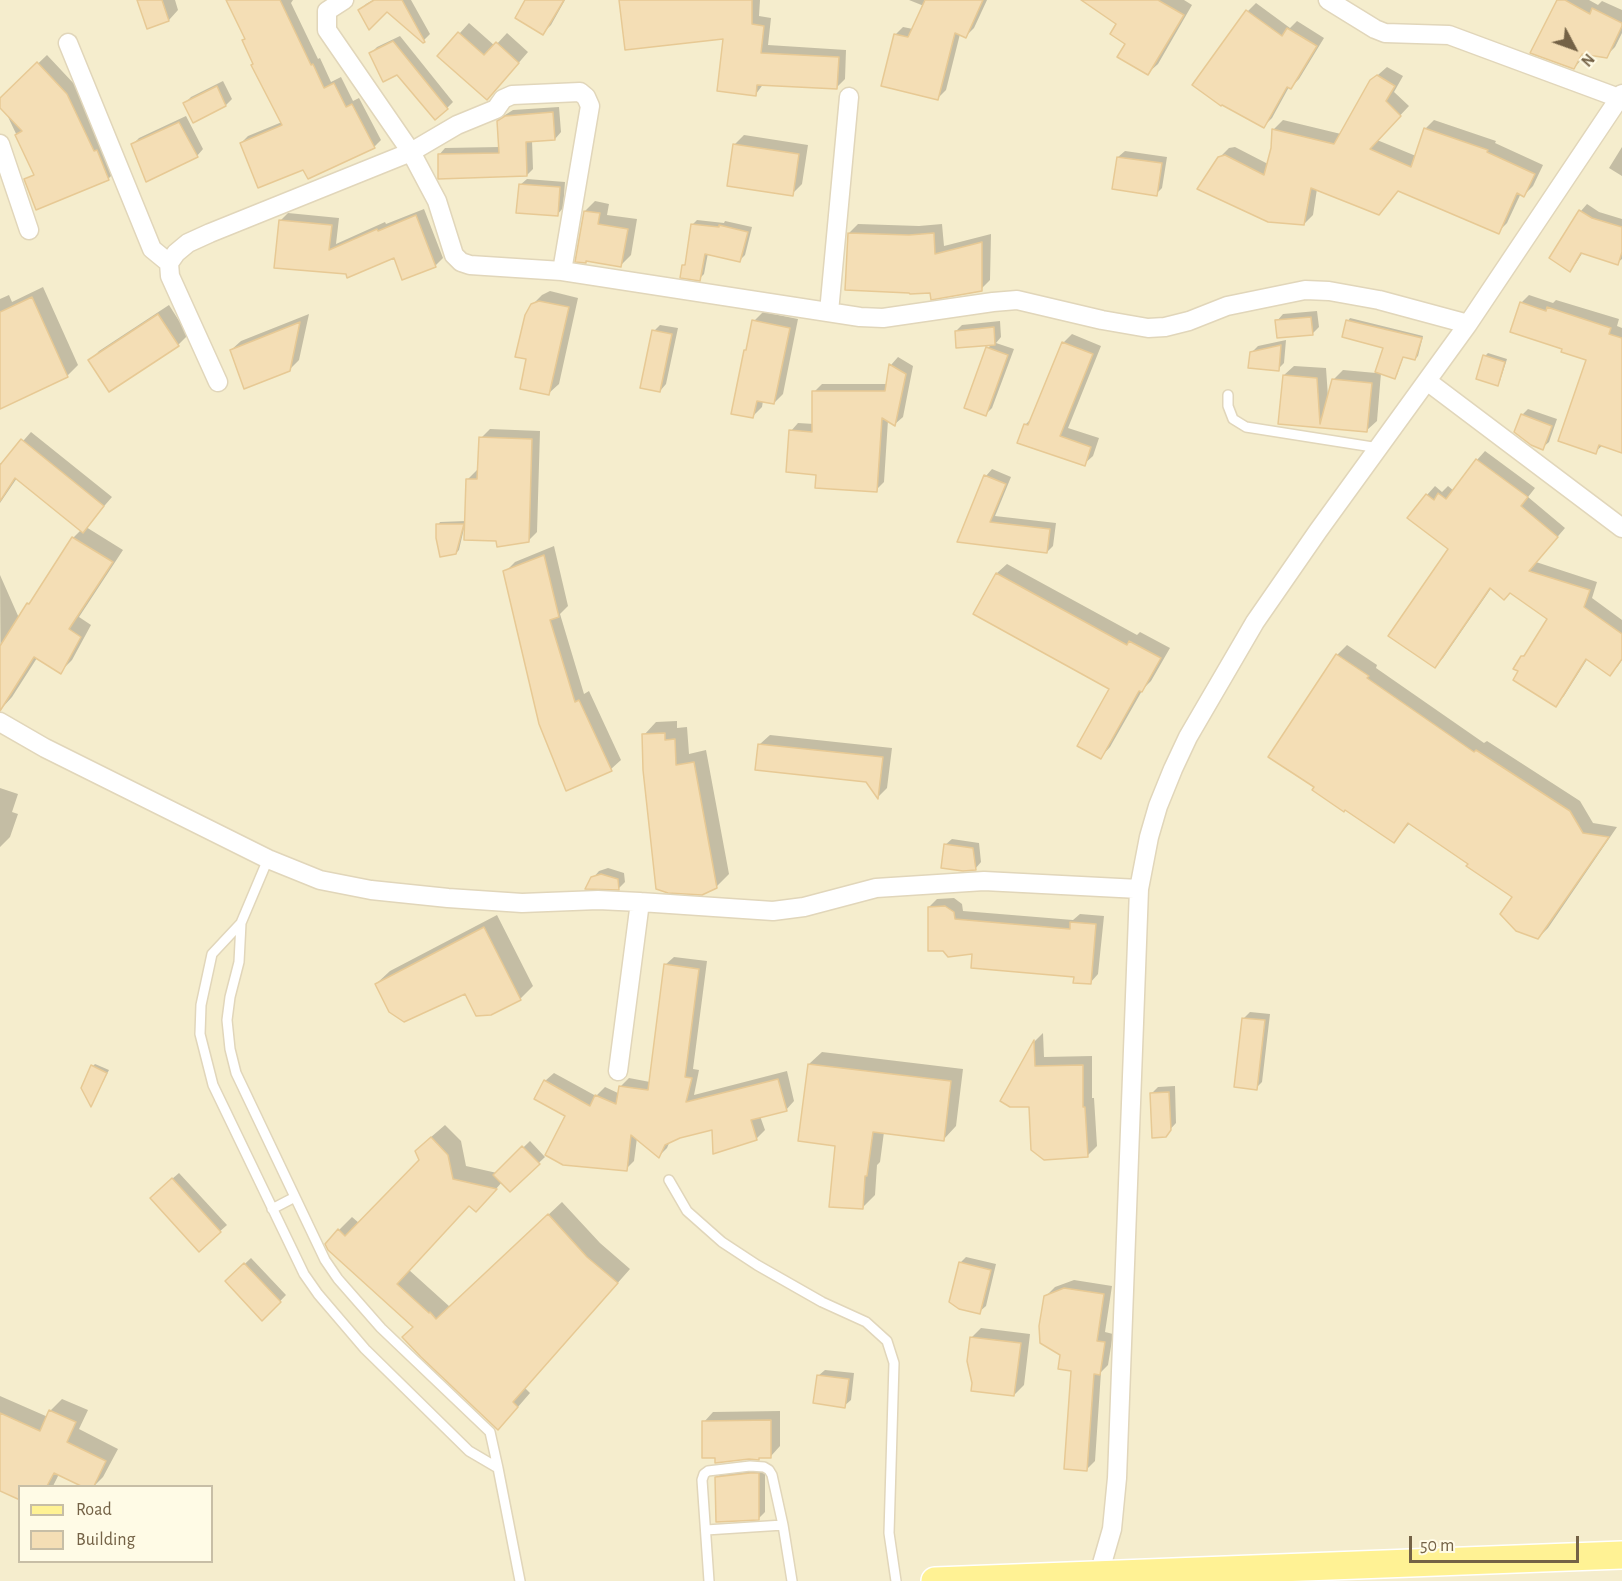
<!DOCTYPE html>
<style>
body{margin:0}
#map{position:relative;width:1622px;height:1581px;overflow:hidden;background:#fdf9de;font-family:"Alegreya Sans",sans-serif}
canvas{display:block}
.legend{position:absolute;left:18px;top:1485px;width:195px;height:78px;box-sizing:border-box;background:#fffbe6;border:2px solid #c7bea6;margin:0;padding:8px 10px;list-style:none;font-size:18px;color:#746246}
.legend li{display:flex;align-items:center;gap:12px;height:30px}
.legend b{width:30px;border:2px solid #c7bea6}
.north{position:absolute;left:1544px;top:18px;width:60px;height:60px;-webkit-text-stroke:4px #fffbe6;paint-order:stroke;rotate:131deg;font-size:16px;font-weight:700;line-height:24px;text-align:center;color:#746246}
.north::after{content:'';display:block;margin:auto;width:21px;height:27px;background:#746246;clip-path:polygon(50% 0,100% 100%,50% 72%,0 100%)}
.scale{position:absolute;left:1409px;top:1536px;width:170px;height:27px;box-sizing:border-box;border:3px solid #746246;border-top:0;padding-left:8px;font-size:18px;line-height:21px;white-space:nowrap;color:#746246;-webkit-text-stroke:4px #fffbe6;paint-order:stroke}
</style>
<div id="map">
<canvas width="1622" height="1581"></canvas>
<ul class="legend">
<li><b style="height:8px;background:#fff294"></b>Road</li>
<li><b style="height:16px;background:#f4deb5"></b>Building</li>
</ul>
<div class="north">N</div>
<div class="scale">50 m</div>
</div>
<script>
const ctx = document.querySelector('canvas').getContext('2d');
ctx.lineJoin = 'round';
function paint(path, color) {
  ctx.fillStyle = color;
  ctx.fill(path, 'evenodd');
}
function shape(rows) {
  const path = new Path2D();
  for (const r of rows) {
    path.moveTo(r[0], r[1]);
    for (let i = 2; i < r.length; i += 2) path.lineTo(r[i], r[i + 1]);
  }
  return path;
}
function trace(path, color, width, dash) {
  ctx.strokeStyle = color;
  ctx.lineWidth = width;
  ctx.lineCap = dash ? 'butt' : 'round';
  ctx.setLineDash(dash || []);
  ctx.stroke(path);
}
paint(shape([
 [0,0,1622,0,1622,1581,0,1581],
 [20,1486,212,1486,212,1562,20,1562]
]), '#f5edcd');
paint(shape([
 [139,0,175,0,178,10,169,20],
 [227,0,293,0,291,3,318,59,320,58,331,82,341,77,353,101,359,98,381,140,374,147,304,168,241,143,248,136,282,122,255,64,246,38],
 [373,0,411,0,430,34,423,41,387,10,360,10,366,4],
 [526,0,565,0,551,25,543,33],
 [621,0,760,0,759,16,771,18,768,45,846,50,845,79,836,88,764,83,756,94,725,37],
 [909,0,987,0,974,28,966,36,960,34,946,90,938,98,895,35,903,27,913,29,924,6],
 [1083,0,1184,0,1192,5,1158,64,1148,73,1127,43,1118,24],
 [1558,0,1589,0,1598,5,1602,1,1622,10,1622,33,1615,47,1606,56,1586,53,1582,59,1574,68],
 [1256,3,1290,28,1297,21,1324,38,1299,79,1290,88,1289,87,1272,118,1264,126,1248,11],
 [469,23,495,46,507,33,528,52,497,88,439,56],
 [400,36,453,102,447,108,371,53,377,47],
 [47,55,76,86,117,170,108,179,49,203,0,100],
 [1387,67,1403,76,1394,92,1409,106,1377,140,1416,156,1425,129,1434,120,1496,141,1495,143,1543,165,1533,186,1524,195,1521,193,1507,223,1498,232,1399,190,1379,213,1317,189,1313,215,1304,224,1219,158,1229,148,1235,147,1268,164,1272,149,1274,129,1283,120,1341,134,1371,81],
 [223,81,232,99,226,105,185,103,191,97],
 [559,107,561,132,555,139,532,140,533,169,527,175,439,155,445,148,500,147,498,121,505,115,513,110],
 [186,116,203,149,197,156,133,144,139,138],
 [744,135,808,145,802,184,792,194,734,145],
 [1622,147,1622,176,1609,168],
 [1125,151,1167,157,1162,188,1156,194,1118,157],
 [527,179,565,182,563,208,557,215,520,185],
 [595,201,609,204,607,215,637,219,631,255,621,265,587,260,585,262,585,211],
 [1587,204,1599,212,1622,219,1622,259,1617,263,1583,252,1576,263,1570,270,1551,258,1581,211],
 [424,209,443,258,435,266,395,256,347,273,280,221,288,213,339,218,336,244,385,222,386,224],
 [697,220,724,223,725,221,752,227,745,255,740,260,708,253,704,274,699,279,684,265,687,262,692,225],
 [858,224,919,226,942,224,944,246,991,234,990,280,981,289,931,291,849,233],
 [43,287,78,365,67,376,0,407,0,299,9,295,12,302],
 [550,291,578,298,559,384,549,393,528,358,532,305,542,295],
 [1529,295,1553,303,1556,300,1619,319,1617,326,1622,328,1622,451,1603,445,1595,452,1588,359,1564,348,1521,303],
 [169,305,188,335,178,345,90,361,99,351],
 [1317,311,1319,327,1312,334,1277,321,1283,314],
 [763,312,798,319,783,394,774,403,763,401,762,407,753,416,748,348,754,321],
 [309,314,299,360,289,370,231,350,241,341],
 [1350,318,1423,336,1418,356,1415,359,1404,355,1397,375,1394,378,1381,373,1377,421,1367,430,1279,422,1284,375,1294,366,1326,368,1328,397,1333,380,1343,370,1376,373,1385,347,1348,321],
 [1000,321,1001,337,996,343,1014,349,992,408,986,414,988,348,992,344,956,331,962,325],
 [660,325,678,328,666,384,660,391,654,331],
 [1072,334,1101,346,1068,428,1099,438,1093,456,1084,464,1025,425,1032,418,1063,343],
 [1286,340,1284,363,1278,369,1251,353,1258,346],
 [1488,353,1507,359,1500,381,1497,384,1485,356],
 [898,357,913,366,903,417,895,424,888,420,884,482,876,490,818,473,791,431,798,423,814,424,814,392,822,384,887,384,891,365],
 [1528,409,1557,419,1549,442,1542,448,1522,415],
 [490,429,540,431,537,532,528,541,497,539,465,524,459,550,456,553,438,525,440,522,466,521,468,479,477,470,479,470,481,438],
 [31,432,112,497,86,527,123,550,79,617,91,625,72,660,60,672,37,658,12,697,1,709,0,575,19,618,28,604,37,595,73,538,81,530,17,478,0,503,0,463,3,464],
 [1485,451,1535,488,1528,497,1565,528,1536,562,1597,582,1592,598,1622,620,1622,660,1618,666,1609,674,1588,658,1564,696,1556,705,1520,671,1522,657,1530,649,1549,619,1510,591,1492,587,1443,658,1435,666,1450,548,1427,495,1435,486,1442,492,1448,486,1454,491,1477,460],
 [992,469,1011,477,995,516,1056,523,1053,546,1047,552,959,541,986,476],
 [554,546,568,606,560,614,584,694,589,691,621,760,611,769,567,789,505,572,515,562],
 [1007,564,1137,635,1140,632,1170,648,1151,681,1143,689,1110,747,1101,757,1111,688,975,613,997,573],
 [1347,645,1377,665,1376,668,1484,743,1487,741,1580,801,1593,823,1617,827,1548,928,1538,938,1514,897,1470,863,1410,823,1394,841,1337,655],
 [677,721,677,728,687,727,689,754,706,750,729,874,716,887,644,735,656,722],
 [770,735,892,748,887,788,878,797,867,781,760,744],
 [0,788,18,794,12,812,18,814,10,837,0,847],
 [952,839,979,843,981,862,975,869,945,845],
 [608,868,624,873,625,882,619,888,593,878,599,871],
 [954,898,962,904,963,911,1073,920,1080,914,1104,916,1098,974,1090,983,1075,976,974,952,929,907,937,899],
 [497,915,533,986,520,999,466,992,376,984,390,971],
 [674,957,707,961,693,1069,699,1070,694,1095,787,1071,794,1101,786,1110,760,1116,765,1130,756,1139,714,1128,680,1137,670,1141,667,1148,659,1156,637,1138,634,1161,626,1169,567,1116,545,1081,554,1073,596,1096,605,1087,620,1094,621,1086,629,1078,650,1082,665,965],
 [1250,1012,1270,1014,1262,1082,1256,1088,1244,1018],
 [1043,1033,1044,1057,1092,1056,1092,1098,1094,1098,1097,1146,1087,1156,1030,1105,1002,1101,1035,1041],
 [822,1052,963,1069,956,1126,944,1139,884,1132,880,1162,877,1165,875,1195,862,1208,836,1144,809,1064],
 [95,1064,109,1070,91,1105,93,1066],
 [1175,1086,1176,1123,1165,1135,1152,1093,1158,1087],
 [445,1125,461,1141,466,1166,497,1173,530,1141,545,1157,510,1190,502,1182,489,1197,469,1204,409,1270,450,1307,562,1202,600,1243,630,1269,525,1388,530,1393,511,1415,415,1327,339,1230,352,1217,359,1223,421,1161,430,1138],
 [179,1173,227,1225,199,1250,158,1191],
 [966,1257,996,1264,986,1306,979,1312,960,1263],
 [251,1258,286,1295,263,1319,227,1281],
 [1074,1280,1112,1286,1105,1332,1113,1334,1108,1365,1101,1372,1095,1461,1087,1469,1072,1370,1062,1355,1046,1296,1055,1287],
 [981,1328,1030,1334,1024,1385,1014,1395,971,1338],
 [825,1370,854,1373,851,1400,844,1406,818,1376],
 [0,1396,48,1417,50,1411,62,1399,88,1410,79,1429,118,1449,103,1477,94,1486,85,1486,59,1474,53,1486,20,1486,0,1489],
 [780,1411,780,1446,771,1456,704,1422,713,1412],
 [765,1468,765,1512,759,1518,717,1478,723,1471]
]), '#0003');
const building = shape([
 [137,0,162,0,169,21,147,29,137,0],
 [226,0,280,0,311,65,313,64,324,88,334,83,346,107,352,104,375,148,308,179,303,170,258,188,240,143,282,125,251,65,253,64,242,40,245,39,226,0],
 [374,0,402,0,425,42,423,43,387,12,369,30,358,10,374,0],
 [525,0,564,0,543,35,515,18,525,0],
 [619,0,752,0,752,24,764,26,761,53,839,57,837,89,757,85,756,96,717,91,723,39,625,50,619,0],
 [925,0,983,0,966,38,955,33,938,100,881,86,894,34,908,37,925,0],
 [1081,0,1158,0,1184,15,1148,75,1117,57,1125,44,1110,34,1116,24,1081,0],
 [1557,0,1565,0,1590,14,1592,8,1622,23,1622,26,1607,58,1582,54,1574,69,1530,53,1557,0],
 [1246,10,1282,36,1287,28,1317,46,1291,89,1287,87,1264,128,1222,105,1221,106,1192,85,1246,10],
 [458,32,484,55,496,42,519,63,487,100,437,56,458,32],
 [393,41,448,109,435,120,397,75,383,82,369,53,393,41],
 [37,62,67,94,94,151,97,150,109,180,36,210,24,179,34,175,15,135,22,131,0,108,0,98,37,62],
 [1377,75,1395,86,1386,101,1401,116,1370,149,1411,167,1424,128,1488,150,1487,152,1535,174,1524,197,1517,193,1499,234,1398,191,1379,215,1311,188,1304,225,1268,222,1197,189,1218,157,1225,155,1264,175,1271,148,1272,129,1334,144,1370,80,1377,75],
 [217,86,226,106,193,123,183,103,217,86],
 [553,112,555,140,526,142,527,176,438,179,438,154,499,153,497,121,505,116,553,112],
 [179,122,198,157,146,182,131,144,179,122],
 [733,144,799,154,793,196,727,186,733,144],
 [1117,157,1162,163,1157,196,1112,189,1117,157],
 [519,184,560,187,558,216,516,213,519,184],
 [1579,210,1592,218,1622,227,1622,252,1618,265,1581,253,1570,272,1549,258,1579,210],
 [584,211,600,213,598,224,628,229,621,267,586,261,586,263,575,262,584,211],
 [416,215,436,267,402,280,394,258,347,278,346,274,274,268,279,220,332,225,329,250,377,229,378,231,416,215],
 [691,224,719,227,719,225,748,232,740,262,705,254,700,281,680,278,682,265,685,265,691,224],
 [848,233,909,235,934,233,935,254,982,242,982,291,931,300,930,293,910,294,909,293,845,290,848,233],
 [32,297,68,377,0,409,0,312,32,297],
 [539,301,569,307,549,395,520,389,526,359,515,357,525,315,531,304,539,301],
 [1520,302,1546,311,1547,307,1611,328,1609,334,1622,338,1622,453,1599,445,1596,454,1558,441,1586,360,1561,352,1562,349,1510,332,1520,302],
 [158,314,179,346,109,392,88,360,158,314],
 [1311,317,1313,335,1277,338,1275,320,1311,317],
 [752,320,790,328,774,404,757,401,753,418,731,414,744,350,746,350,752,320],
 [1346,320,1422,338,1415,360,1403,357,1395,379,1375,372,1383,348,1342,337,1346,320],
 [300,322,290,371,244,389,230,350,300,322],
 [994,327,995,345,956,348,955,331,994,327],
 [652,330,672,334,660,392,640,388,652,330],
 [1062,342,1093,354,1060,436,1091,447,1085,466,1017,443,1024,424,1028,425,1062,342],
 [1281,345,1279,371,1248,368,1250,352,1281,345],
 [986,347,1008,355,986,416,964,408,986,347],
 [1483,355,1505,362,1498,386,1476,379,1483,355],
 [889,364,906,374,895,426,882,418,877,492,815,488,816,475,786,472,789,430,812,432,812,391,885,391,889,364],
 [1283,375,1317,378,1320,424,1332,379,1372,383,1367,432,1278,424,1283,375],
 [1521,414,1552,426,1543,450,1531,445,1514,432,1521,414],
 [479,437,532,439,529,542,497,547,496,541,464,540,466,479,477,479,479,437],
 [21,439,104,506,83,533,15,478,0,501,0,465,21,439],
 [1476,459,1528,497,1521,506,1558,537,1529,571,1590,590,1584,607,1622,634,1622,659,1610,676,1586,659,1556,707,1513,680,1518,671,1513,669,1521,656,1524,656,1547,619,1510,593,1504,600,1490,588,1435,668,1388,636,1448,549,1407,518,1426,494,1434,500,1438,493,1446,499,1476,459],
 [984,475,1006,484,990,522,1050,529,1047,553,957,542,984,475],
 [436,524,464,524,456,554,440,557,436,538,436,524],
 [72,537,113,562,69,629,81,637,61,674,34,657,0,711,0,646,27,603,29,604,72,537],
 [544,555,559,617,550,620,575,702,579,700,612,771,566,791,539,724,503,571,544,555],
 [996,573,1127,645,1129,641,1161,658,1142,692,1139,691,1101,759,1077,746,1109,689,973,614,996,573],
 [1336,654,1369,676,1367,678,1474,752,1476,750,1570,811,1583,833,1609,837,1538,939,1516,931,1500,914,1512,897,1466,866,1468,864,1408,823,1394,843,1345,810,1344,812,1312,790,1314,787,1268,757,1336,654],
 [665,733,665,740,675,739,676,765,694,762,717,888,702,895,668,893,656,889,643,770,642,734,665,733],
 [758,744,883,757,878,799,866,782,755,770,758,744],
 [944,844,973,848,976,870,963,871,941,868,944,844],
 [601,874,618,879,619,890,585,889,591,877,601,874],
 [945,906,954,912,955,919,1070,929,1070,922,1096,924,1091,984,1073,983,1074,977,971,968,972,954,948,957,943,951,928,951,928,907,945,906],
 [484,927,521,1000,491,1015,476,1016,465,994,404,1022,389,1012,375,984,484,927],
 [664,964,699,969,685,1077,692,1078,686,1102,778,1079,787,1111,751,1120,757,1140,713,1154,712,1130,680,1138,665,1145,659,1158,631,1135,627,1171,563,1165,545,1155,565,1116,534,1099,544,1080,590,1106,595,1095,616,1104,619,1086,648,1090,664,964],
 [1242,1018,1265,1020,1257,1090,1234,1087,1242,1018],
 [1034,1040,1035,1066,1083,1065,1083,1107,1085,1107,1088,1157,1044,1160,1031,1150,1029,1107,1010,1107,1000,1101,1034,1040],
 [808,1064,951,1081,944,1141,873,1132,867,1176,865,1176,863,1209,829,1207,835,1146,798,1141,808,1064],
 [91,1065,107,1073,91,1107,81,1088,91,1065],
 [1169,1092,1171,1130,1166,1137,1152,1138,1150,1093,1169,1092],
 [431,1137,448,1155,453,1179,497,1189,476,1212,469,1206,397,1284,429,1313,430,1312,436,1319,548,1214,587,1257,618,1283,513,1402,518,1407,498,1430,421,1357,402,1337,413,1327,328,1250,325,1244,338,1229,345,1236,419,1160,415,1151,431,1137],
 [522,1146,540,1164,510,1192,493,1175,522,1146],
 [172,1178,221,1232,199,1252,150,1198,172,1178],
 [959,1262,991,1270,980,1314,959,1309,949,1302,959,1262],
 [244,1263,281,1302,262,1321,225,1281,244,1263],
 [1064,1288,1104,1294,1097,1341,1105,1342,1100,1375,1094,1374,1087,1471,1064,1469,1071,1371,1058,1369,1060,1355,1040,1343,1039,1326,1044,1296,1064,1288],
 [970,1337,1021,1343,1014,1396,971,1391,972,1383,967,1361,970,1337],
 [817,1375,849,1379,845,1408,813,1403,817,1375],
 [49,1410,76,1422,67,1442,106,1461,94,1486,81,1486,54,1473,47,1486,20,1486,20,1500,0,1491,0,1413,40,1431,49,1410],
 [771,1420,771,1458,759,1458,759,1460,749,1459,715,1463,715,1458,702,1458,702,1421,771,1420],
 [750,1473,759,1473,759,1520,716,1522,715,1477,750,1473]
]);
paint(building, '#f4deb5');
trace(building, '#e7c994', 1.5);
const service = shape([
 [1228,395,1228,406,1233,419,1246,427,1379,448],
 [268,859,241,923,239,962,230,997,227,1020,230,1049,236,1073,325,1260,338,1279,381,1328,490,1432,498,1468,520,1581],
 [241,923,212,954,201,1005,200,1034,213,1085,304,1274,318,1294,365,1349,469,1451,498,1468],
 [669,1180,687,1211,722,1242,757,1265,822,1302,866,1322,887,1341,894,1363,889,1533,896,1581],
 [272,1209,295,1197],
 [706,1530,783,1525],
 [709,1581,702,1480,704,1474,708,1471,750,1466,764,1467,769,1470,772,1475,783,1525,792,1581]
]);
const minor = shape([
 [344,0,327,11,327,30,411,152,437,201,454,255,461,262,470,265,562,271,860,317,883,318,993,302,1017,300,1102,320,1148,328,1165,327,1189,321,1227,306,1305,290,1329,291,1379,300,1468,324],
 [1328,0,1375,29,1385,33,1449,35,1619,98],
 [68,43,152,249,169,263],
 [0,144,29,230],
 [829,312,849,97],
 [1427,381,1622,528],
 [218,382,170,276,169,263,176,253,188,243,210,233,411,152,457,125,496,109,503,99,512,95,580,92,586,97,590,106,562,271],
 [0,722,45,748,268,859,320,880,371,890,448,898,522,903,598,900,640,902,773,911,804,907,876,888,984,881,1139,889],
 [618,1071,640,902],
 [1097,1581,1112,1529,1117,1478,1139,889,1149,837,1158,806,1173,769,1188,737,1255,622,1318,531,1468,324,1622,94]
]);
const primary = shape([
 [935,1581,1622,1555]
]);
trace(service, '#e1d6ba', 12);
trace(minor, '#e1d6ba', 21);
trace(primary, '#fff', 30);
trace(service, '#fff', 9);
trace(minor, '#fff', 18);
trace(primary, '#fff294', 27);
</script>
